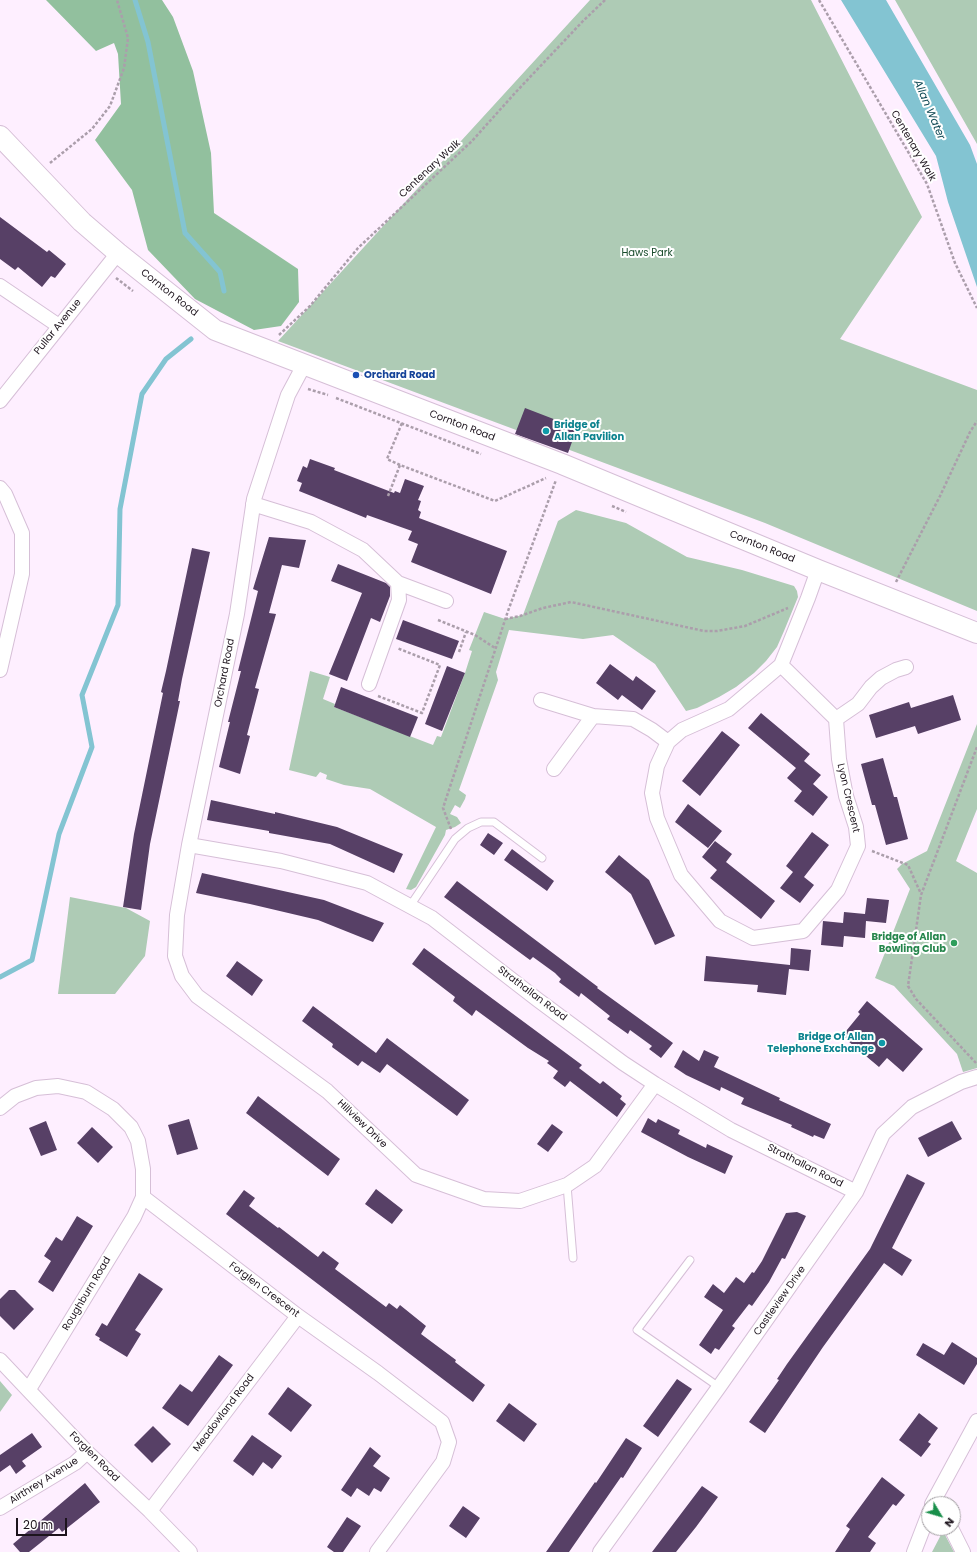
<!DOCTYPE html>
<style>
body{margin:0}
#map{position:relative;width:977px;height:1552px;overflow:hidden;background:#feefff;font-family:Poppins,sans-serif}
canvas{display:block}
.north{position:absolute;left:921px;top:1496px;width:40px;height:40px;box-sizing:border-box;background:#fff;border:1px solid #a5a1a5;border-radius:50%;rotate:128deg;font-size:11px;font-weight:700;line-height:16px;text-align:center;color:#1d141d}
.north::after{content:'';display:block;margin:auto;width:14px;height:18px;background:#188f4a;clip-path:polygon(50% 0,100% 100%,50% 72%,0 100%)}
.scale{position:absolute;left:16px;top:1518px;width:51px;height:18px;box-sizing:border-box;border:2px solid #1d141d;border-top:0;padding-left:5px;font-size:12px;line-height:14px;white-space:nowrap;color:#1d141d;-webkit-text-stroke:3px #fff;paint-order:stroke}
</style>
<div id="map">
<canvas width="977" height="1552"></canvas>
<div class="north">N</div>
<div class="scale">20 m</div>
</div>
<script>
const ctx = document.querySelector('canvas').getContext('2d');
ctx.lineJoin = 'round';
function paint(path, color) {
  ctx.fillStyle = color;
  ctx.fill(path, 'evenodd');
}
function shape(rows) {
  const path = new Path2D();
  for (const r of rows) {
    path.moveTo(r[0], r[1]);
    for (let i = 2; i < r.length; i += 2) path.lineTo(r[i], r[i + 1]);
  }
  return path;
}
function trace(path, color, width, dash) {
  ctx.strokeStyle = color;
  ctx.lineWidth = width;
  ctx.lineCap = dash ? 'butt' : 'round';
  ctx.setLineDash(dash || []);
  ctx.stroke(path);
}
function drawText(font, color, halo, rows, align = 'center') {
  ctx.font = font + ' Poppins,sans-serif';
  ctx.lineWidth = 4;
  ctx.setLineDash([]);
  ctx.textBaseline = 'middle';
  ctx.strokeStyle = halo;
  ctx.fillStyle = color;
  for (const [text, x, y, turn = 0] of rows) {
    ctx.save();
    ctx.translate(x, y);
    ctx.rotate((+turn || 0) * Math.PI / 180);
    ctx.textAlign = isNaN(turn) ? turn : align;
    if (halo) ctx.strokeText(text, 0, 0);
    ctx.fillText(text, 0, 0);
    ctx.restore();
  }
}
paint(shape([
 [590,0,811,0,922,217,840,339,977,390,977,611,765,523,278,341],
 [895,0,977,0,977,144],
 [576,510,626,523,687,557,742,570,794,586,797,591,798,597,784,631,777,647,766,661,754,673,736,687,719,697,697,708,686,711,655,664,613,635,583,639,509,630,496,672,498,680,459,790,466,795,465,799,460,808,455,805,450,814,457,817,461,823,455,827,446,830,445,835,416,887,411,890,406,889,436,827,370,789,344,785,326,779,327,775,320,772,316,777,289,770,310,671,330,677,323,699,335,704,334,707,433,745,437,736,441,737,465,673,472,651,469,650,484,612,505,619,523,615,558,521],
 [977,724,977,809,956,861,977,873,977,1068,963,1072,957,1054,894,986,875,978,910,889,897,869,902,864,927,851],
 [70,897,126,908,150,921,145,956,115,994,58,994],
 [0,1381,12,1395,0,1412],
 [943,1531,954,1552,932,1552]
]), '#aecbb5');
paint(shape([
 [46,0,162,0,173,17,193,71,211,153,214,213,298,269,299,302,281,326,254,330,195,299,148,250,132,190,95,140,121,104,118,54,114,43,96,51]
]), '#92c09e');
paint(shape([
 [841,0,886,0,970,145,977,164,977,287,948,202,936,156]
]), '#83c4d2');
trace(shape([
 [135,0,148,42,185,233,220,272,224,291],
 [0,977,32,960,59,834,92,747,82,695,118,605,120,509,142,394,166,359,191,339]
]), '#83c4d2', 5);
paint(shape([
 [0,217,47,252,49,250,66,264,55,278,51,276,42,287,18,267,15,270,0,259],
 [525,408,577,428,568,453,515,434],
 [310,459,335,468,334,470,394,493,395,491,400,493,405,479,424,486,418,500,421,501,418,510,421,512,419,518,507,551,491,594,411,562,418,544,408,540,412,531,367,515,366,518,299,491,302,483,297,481,303,466,307,468],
 [269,537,306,540,299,568,282,565,269,613,276,614,255,688,259,689,247,735,250,736,240,774,219,767,230,722,228,722,241,671,238,671,258,591,253,589],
 [192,548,210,552,182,679,178,701,180,701,150,844,141,910,123,907,134,834,163,693,161,692,166,671],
 [338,564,386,583,390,587,390,596,380,622,371,618,347,681,329,674,362,593,331,581],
 [403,620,459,641,452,659,396,639],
 [610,664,633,681,636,676,656,691,642,710,622,695,618,700,596,683],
 [447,666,465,673,442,731,425,724],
 [341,687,418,717,410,737,334,707],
 [953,695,961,720,918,734,915,726,876,738,869,715,909,702,911,708],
 [761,713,810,754,804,761,821,775,813,784,828,797,813,816,794,801,802,791,787,778,796,768,748,728],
 [722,731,740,745,700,796,682,781],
 [883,758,894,797,897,797,908,839,886,845,875,805,872,805,861,764],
 [211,800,275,814,275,812,337,827,403,854,394,873,330,844,269,833,269,831,207,820],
 [688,804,722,831,708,848,675,822],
 [812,832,829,845,804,877,814,885,800,903,780,888,793,872,786,866],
 [488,833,503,843,494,855,480,845],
 [715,841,732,854,726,862,775,901,761,919,710,878,717,870,702,857],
 [512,849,554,881,547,891,504,860],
 [619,855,649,880,675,936,655,945,631,894,605,872],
 [202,873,324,900,384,923,373,942,318,920,250,904,196,893],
 [457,881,598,987,597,988,673,1043,661,1058,649,1049,652,1046,630,1030,628,1034,607,1019,610,1016,581,993,579,997,559,982,561,979,555,973,533,957,530,960,444,897],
 [867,898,889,900,886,923,866,921,865,938,844,936,843,947,821,945,823,921,843,923,844,912,865,914],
 [424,948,582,1065,579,1068,600,1084,603,1081,622,1096,620,1099,626,1104,617,1117,570,1081,565,1087,553,1078,558,1071,547,1063,549,1061,528,1048,476,1010,472,1016,453,1001,455,997,412,964],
 [791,948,811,950,809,971,789,969,786,995,757,992,758,985,704,981,706,956,790,965],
 [237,961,263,980,252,996,226,976],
 [867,1001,923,1049,903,1072,887,1058,879,1067,842,1036,860,1014,858,1012],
 [313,1006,376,1053,387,1038,469,1100,457,1116,387,1064,380,1073,362,1061,358,1066,332,1047,333,1044,302,1021],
 [683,1050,699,1061,704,1050,719,1057,714,1067,780,1098,779,1100,831,1124,824,1139,814,1135,813,1137,791,1127,792,1125,741,1104,744,1098,721,1087,720,1091,686,1075,674,1067],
 [258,1096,340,1159,328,1176,246,1113],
 [648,1118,656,1123,658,1119,680,1130,678,1134,706,1148,707,1144,733,1156,725,1174,688,1157,641,1132],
 [189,1119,198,1149,177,1155,168,1125],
 [46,1121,57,1150,41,1156,29,1128],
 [952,1121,962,1139,928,1157,918,1138],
 [552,1124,563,1132,548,1152,537,1144],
 [92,1127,113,1147,98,1163,77,1143],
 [907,1174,925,1183,892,1248,912,1260,902,1276,884,1263,823,1347,765,1433,749,1422,779,1380,777,1379,787,1364,870,1249],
 [376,1189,403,1210,392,1224,365,1204],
 [244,1190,255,1198,249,1206,278,1228,279,1227,318,1257,323,1251,339,1263,335,1269,386,1307,389,1303,397,1309,400,1305,426,1326,421,1334,456,1360,455,1362,485,1385,473,1402,226,1214],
 [797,1212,806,1216,785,1259,782,1258,769,1282,752,1306,749,1304,732,1326,735,1328,719,1350,715,1348,711,1354,699,1345,723,1310,704,1297,713,1284,724,1293,736,1277,744,1283,752,1272,754,1273,762,1261,786,1213],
 [77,1216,93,1226,53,1292,38,1282,51,1261,44,1256,56,1237,62,1241],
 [139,1273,163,1289,135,1330,141,1334,127,1357,99,1340,100,1338,95,1335,102,1323,107,1326],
 [9,1290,15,1290,34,1309,14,1330,0,1316,0,1299],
 [952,1342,977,1358,977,1364,964,1385,916,1355,923,1343,944,1355],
 [219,1355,233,1365,188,1426,162,1408,180,1384,192,1392],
 [677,1379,692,1389,658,1437,643,1426],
 [288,1387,312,1405,291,1432,268,1414],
 [509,1403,537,1424,524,1442,496,1421],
 [919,1413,938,1428,928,1442,931,1444,921,1457,899,1440],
 [153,1426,171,1444,152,1463,134,1445],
 [32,1433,42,1447,22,1461,26,1466,16,1474,10,1465,0,1472,0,1455],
 [252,1435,282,1456,272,1469,263,1462,253,1476,233,1461],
 [626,1438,642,1448,623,1478,621,1477,569,1552,546,1552,595,1482,596,1483],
 [370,1447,381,1456,373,1466,390,1478,381,1492,374,1488,369,1496,357,1488,351,1497,341,1490],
 [882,1477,905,1495,896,1506,893,1504,868,1537,876,1543,870,1552,835,1552,850,1529,846,1526],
 [85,1483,100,1502,62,1532,59,1528,29,1552,20,1552,13,1544],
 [702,1486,718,1497,696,1527,676,1552,652,1552],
 [463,1506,480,1518,466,1538,449,1526],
 [347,1517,361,1526,343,1552,334,1552,327,1547]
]), '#574066');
const lane = shape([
 [410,906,455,839,468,828,481,822,494,822,542,858],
 [567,1185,573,1258],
 [690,1260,637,1330,719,1387]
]);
const street = shape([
 [0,286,59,326],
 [304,365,288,395,254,499,237,614,189,845,177,915,175,956,182,976,197,996,327,1091,416,1175,484,1199,520,1201,567,1185,595,1166,655,1084],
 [0,401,118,253],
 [0,488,5,494,22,533,22,574,0,670],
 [253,504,311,522,363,550,398,583,399,600,369,684],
 [398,583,446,601],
 [781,665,836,719,839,759,846,796,856,827,858,846,838,890,803,931,753,938,720,921,681,875,657,818,652,793,657,766,668,742,682,730,729,709,781,665,808,598,818,570],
 [541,700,593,716],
 [836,719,858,704,871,687,881,678,896,670,906,667],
 [554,769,593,716,633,719,652,730,668,742],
 [189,845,281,861,367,883,432,918,538,1000,623,1063,655,1084,731,1130,856,1192],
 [0,1108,15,1096,36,1088,58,1086,86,1092,113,1109,131,1127,138,1141,143,1169,143,1197,298,1316,378,1373,442,1422,449,1442,443,1462,377,1552],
 [0,1360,87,1452,150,1511,190,1552],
 [29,1389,134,1217,143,1197],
 [932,1504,977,1421],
 [0,1508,75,1463,87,1452],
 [150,1511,298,1316],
 [951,1528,963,1552],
 [600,1552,719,1387,856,1192,883,1134,912,1107,961,1082,977,1077],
 [914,1552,929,1513]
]);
const secondary = shape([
 [0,136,82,222,118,253,215,330,562,464,818,570,977,633]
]);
trace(lane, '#d6bfd7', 9);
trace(street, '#d6bfd7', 16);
trace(secondary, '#d6bfd7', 22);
trace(shape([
 [819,0,927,184,955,263,977,308],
 [50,163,92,129,110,106,124,68,128,38,117,0],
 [116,278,133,291],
 [279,335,310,306,358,248,472,141,515,93,583,21,605,0],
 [308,389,328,395],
 [336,398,481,454],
 [400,465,387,459,402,423],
 [388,496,400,465,495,501,546,478],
 [612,506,626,512],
 [896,582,940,496,970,432,977,421],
 [505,619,520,616,543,608,571,602,704,631,717,631,745,626,788,608],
 [438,620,475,635,495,648],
 [459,652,466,632],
 [378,696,422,713,440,665,397,648],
 [451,829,443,808,508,611,556,480],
 [872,851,908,865,921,894],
 [976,1063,916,999,908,986,921,895,977,747]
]), '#ab9eab', 2.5, [3, 2]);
trace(lane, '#fff', 7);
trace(street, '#fff', 14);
trace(secondary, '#fff', 20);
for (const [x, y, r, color] of [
 [356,375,4,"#1a4fb4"],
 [546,431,4,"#0f9aa8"],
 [954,943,4,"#2e9e5b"],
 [882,1043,4,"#0f9aa8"]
]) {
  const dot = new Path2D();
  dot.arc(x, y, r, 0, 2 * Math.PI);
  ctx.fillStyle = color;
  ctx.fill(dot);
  trace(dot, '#fff', 1.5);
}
drawText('10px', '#1d141d', '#fff', [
 ["Centenary Walk",913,146,60],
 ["Centenary Walk",430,169,-43],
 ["Cornton Road",169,293,38],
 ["Pullar Avenue",58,327,-51],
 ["Cornton Road",462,426,21],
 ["Cornton Road",762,547,22],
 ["Orchard Road",225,673,-79],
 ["Lyon Crescent",848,798,77],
 ["Strathallan Road",532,994,37],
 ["Hillview Drive",362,1124,44],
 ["Strathallan Road",805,1166,27],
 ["Forglen Crescent",264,1290,37],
 ["Roughburn Road",87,1294,-59],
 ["Castleview Drive",780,1301,-55],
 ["Meadowland Road",224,1413,-53],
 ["Forglen Road",94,1457,45],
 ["Airthrey Avenue",44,1481,-32]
]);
drawText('10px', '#174b2a', '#fff', [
 ["Haws Park",647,253]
]);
drawText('bold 10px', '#164399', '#fff', [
 ["Orchard Road",364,375]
], 'left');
drawText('bold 10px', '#0d838f', '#fff', [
 ["Bridge of",554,425],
 ["Allan Pavilion",554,437],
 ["Bridge Of Allan",874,1037,"right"],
 ["Telephone Exchange",874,1049,"right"]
], 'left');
drawText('bold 10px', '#27864d', '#fff', [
 ["Bridge of Allan",946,937],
 ["Bowling Club",946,949]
], 'right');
drawText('italic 11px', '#0f4954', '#fff', [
 ["Allan Water",929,110,67]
]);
</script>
